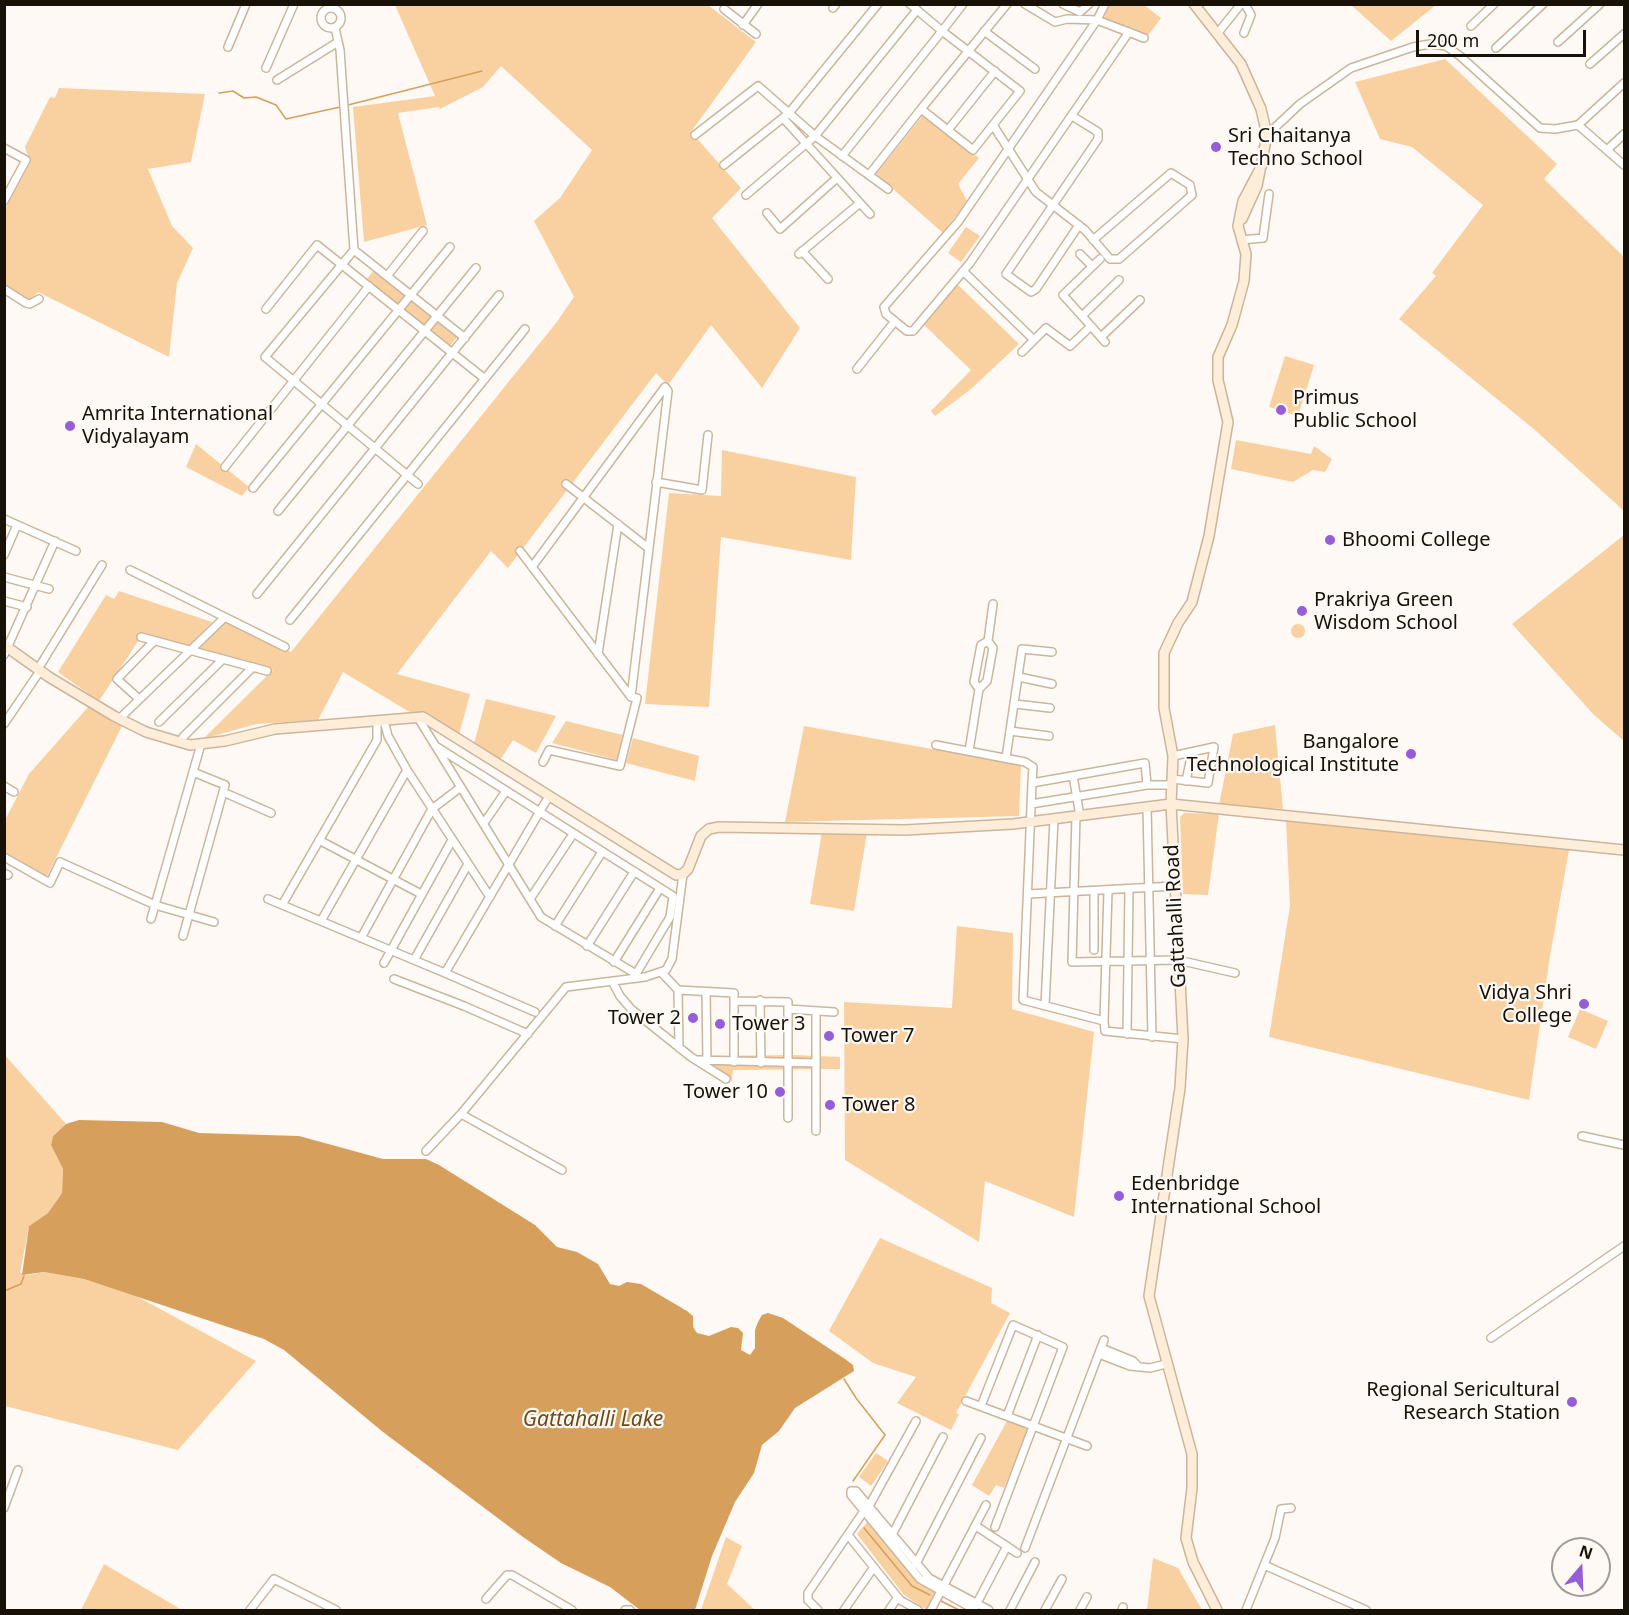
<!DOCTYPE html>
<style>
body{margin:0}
#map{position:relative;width:1629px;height:1615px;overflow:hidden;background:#fef9f4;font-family:"Noto Sans",sans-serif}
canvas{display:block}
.frame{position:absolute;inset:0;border:6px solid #181108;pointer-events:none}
.north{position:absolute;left:1551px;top:1537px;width:60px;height:60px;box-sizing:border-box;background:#fef9f4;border:2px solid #a29c96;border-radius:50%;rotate:19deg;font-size:16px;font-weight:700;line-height:24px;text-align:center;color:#181108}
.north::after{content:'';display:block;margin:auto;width:21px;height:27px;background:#965ed6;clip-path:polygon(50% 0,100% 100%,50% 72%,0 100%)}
.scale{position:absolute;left:1416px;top:30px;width:170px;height:27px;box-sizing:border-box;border:3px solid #181108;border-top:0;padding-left:8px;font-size:18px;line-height:21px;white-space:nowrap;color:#181108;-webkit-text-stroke:4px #fef9f4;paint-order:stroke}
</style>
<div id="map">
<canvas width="1629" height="1615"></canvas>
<div class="frame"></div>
<div class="north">N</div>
<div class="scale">200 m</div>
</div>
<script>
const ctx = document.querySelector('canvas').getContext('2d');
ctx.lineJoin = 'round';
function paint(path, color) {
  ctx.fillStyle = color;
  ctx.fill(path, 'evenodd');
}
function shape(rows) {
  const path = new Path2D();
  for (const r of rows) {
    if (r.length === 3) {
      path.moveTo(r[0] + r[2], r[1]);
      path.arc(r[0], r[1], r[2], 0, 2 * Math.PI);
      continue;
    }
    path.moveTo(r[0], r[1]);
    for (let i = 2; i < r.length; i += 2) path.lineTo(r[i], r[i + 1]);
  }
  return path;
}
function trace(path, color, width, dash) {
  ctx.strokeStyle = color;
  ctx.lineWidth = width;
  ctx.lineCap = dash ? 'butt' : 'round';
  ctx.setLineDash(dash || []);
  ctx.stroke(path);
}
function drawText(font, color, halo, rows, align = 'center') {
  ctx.font = font + ' "Noto Sans",sans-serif';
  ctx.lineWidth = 4.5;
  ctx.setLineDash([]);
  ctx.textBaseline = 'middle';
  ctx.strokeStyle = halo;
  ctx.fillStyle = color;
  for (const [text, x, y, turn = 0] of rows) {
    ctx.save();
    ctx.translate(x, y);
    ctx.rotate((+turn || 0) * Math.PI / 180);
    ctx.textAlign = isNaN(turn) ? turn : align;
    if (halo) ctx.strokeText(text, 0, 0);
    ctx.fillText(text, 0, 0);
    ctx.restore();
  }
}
paint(shape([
 [1109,4,1144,5,1161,18,1147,37,1104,19],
 [395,5,708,5,756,42,691,132,741,188,712,218,800,328,762,388,711,325,668,385,656,373,508,568,491,551,397,674,470,694,459,735,423,713,413,714,343,672,318,720,256,724,203,739,273,670,196,650,226,622,291,652,556,323,574,297,534,221,560,198,592,150,501,66,483,87,440,109,439,107,398,113,427,225,364,242,353,107,435,96],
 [1351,5,1436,5,1391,41],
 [1445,59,1557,164,1544,179,1624,257,1624,511,1535,430,1399,319,1436,276,1432,273,1483,205,1412,147,1380,139,1355,82],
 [59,88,205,94,191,162,148,169,172,226,193,248,177,283,169,357,38,292,29,301,5,285,5,209,30,163,25,147,50,97,55,98],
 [924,114,979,158,958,184,967,201,943,233,876,174],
 [966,227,980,236,961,262,948,253],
 [375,269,458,336,449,347,366,280],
 [956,283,1019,344,971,389,935,416,931,411,971,370,923,324],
 [1285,356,1314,365,1298,416,1269,407],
 [1236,440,1311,454,1314,446,1332,459,1325,472,1313,470,1293,482,1231,469],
 [196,444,249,487,242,496,186,467],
 [722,450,856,477,851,560,721,537,709,707,645,704,669,493,721,496],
 [1624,535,1624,741,1594,715,1512,624],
 [119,591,212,622,188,648,142,635,99,701,58,672,106,595,114,599],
 [1298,631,7],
 [486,699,556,716,536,753,513,740,500,760,474,744],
 [89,706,122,726,47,876,5,852,4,822,29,774],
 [566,721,623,735,617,760,552,743],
 [1275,725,1283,809,1219,805,1233,734],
 [804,726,1021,765,1019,816,785,822],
 [633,738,699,756,695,781,626,763],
 [1184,813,1219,814,1208,895,1183,894,1180,817],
 [1286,821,1569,850,1550,956,1529,1100,1269,1037,1290,906],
 [822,832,867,833,854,911,810,904],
 [957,926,1013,933,1012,1009,1094,1032,1074,1217,985,1181,979,1242,845,1160,844,1002,952,1008],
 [1580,1009,1608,1021,1596,1049,1568,1037],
 [4,1054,66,1124,53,1136,51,1145,63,1169,62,1193,48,1213,29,1226,20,1273,29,1275,44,1272,84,1279,136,1296,256,1361,178,1450,5,1406],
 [795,1055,840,1057,840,1069,733,1070,732,1081,708,1066,709,1056],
 [880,1238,992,1288,991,1303,1010,1313,956,1413,959,1414,951,1430,897,1403,916,1377,873,1363,829,1331],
 [1008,1419,1029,1428,1004,1488,996,1485,989,1496,972,1485],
 [876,1453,888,1461,871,1486,859,1477],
 [869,1520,919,1583,938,1592,927,1610,904,1595,857,1534],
 [726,1537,742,1546,727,1584,755,1610,701,1610],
 [1153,1558,1178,1568,1202,1610,1147,1610],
 [104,1564,182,1610,81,1610]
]), '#f9d1a1');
paint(shape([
 [79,1120,162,1122,199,1133,299,1136,383,1159,426,1159,439,1165,535,1225,557,1247,577,1252,598,1264,610,1284,619,1286,627,1282,641,1284,687,1311,693,1316,693,1327,697,1333,709,1336,731,1327,738,1328,743,1333,741,1350,750,1355,755,1348,755,1330,758,1322,762,1315,768,1313,783,1318,845,1359,853,1365,854,1371,795,1408,779,1431,762,1445,754,1473,735,1502,712,1556,695,1610,640,1610,610,1587,561,1563,523,1537,383,1432,284,1350,264,1339,84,1279,44,1272,22,1275,29,1226,48,1213,62,1193,63,1169,51,1145,53,1136,66,1124]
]), '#d6a05c');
trace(shape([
 [219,93,233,91,244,98,256,97,276,105,286,119,340,107],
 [348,105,482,71],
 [4,1291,21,1284,24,1276],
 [844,1379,856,1398,885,1435,853,1481],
 [864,1528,912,1586,930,1595],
 [941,1601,959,1610]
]), '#d6a05c', 1.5);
const street = shape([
 [910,4,942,31,963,4],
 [1025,4,1055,22,1067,19,1097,20,1105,4],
 [1063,4,1080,12,1089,4],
 [331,18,10],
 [833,8,836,4],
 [724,9,756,34],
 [743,25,758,4],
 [1471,26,1494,4],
 [335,28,340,50,354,250,265,357,418,484],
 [984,31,1035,69],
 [1129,32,970,263,913,331,907,331,886,314,884,307,958,222,1097,20,1144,38],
 [1244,33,1251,15,1245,4],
 [1217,34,1241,4],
 [1558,42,1600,4],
 [228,47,246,4],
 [1496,48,1543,4],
 [1590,64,1624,34],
 [266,68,294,4],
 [277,80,338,42],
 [921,109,1007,4],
 [1072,116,1098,132,1098,139,1006,274,1031,292,1036,289,1079,225],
 [783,118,870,214],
 [993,125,1036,192,1085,230,1110,259,1119,259,1192,195,1190,185,1171,173,1093,240],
 [1578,125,1624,165],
 [948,130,995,71],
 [695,135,758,86,815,136,888,189],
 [1267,135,1300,104,1351,68,1413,47,1430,44,1446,46,1460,56,1540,128,1555,129,1578,125,1624,83],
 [4,148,26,160,4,201],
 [1607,150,1624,134],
 [842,156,942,31,1020,91,973,150,921,109,869,175],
 [724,165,789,113,878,4],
 [746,195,815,136,917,10],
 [767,213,780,229,837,178],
 [1241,240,1263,238,1269,194],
 [354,250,465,338],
 [802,251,828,279],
 [799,254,860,203],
 [1080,254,1092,266],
 [963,271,1034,340,1046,328,1070,346,1091,326,1105,342],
 [387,276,423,231],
 [4,289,26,303,30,304,39,299],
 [266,309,317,245,485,379],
 [1082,316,1119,280],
 [1091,326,1063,295,1100,259],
 [1101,337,1140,300],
 [1022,352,1034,340],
 [857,369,895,321],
 [225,467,369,286],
 [656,482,702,490,708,435],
 [566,484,647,547],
 [253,488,450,247],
 [278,511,476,268],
 [4,519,76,551],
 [520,551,631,697,637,698,620,766,549,750,543,762],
 [4,555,17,525],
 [532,567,665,387,668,391,631,697],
 [130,570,285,647],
 [4,577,49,589],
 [257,594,499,295],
 [4,601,27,607],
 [290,620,525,329],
 [141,637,267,671],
 [598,654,618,524],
 [4,655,55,541],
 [38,669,102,565],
 [1019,677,1052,684],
 [979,689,974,682,981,645,988,641],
 [139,699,117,679,154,641],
 [1015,704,1050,708],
 [119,719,224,618],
 [384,721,388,736,407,770,490,897],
 [420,721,541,917,636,974,670,917,673,896,437,747],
 [159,722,222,660],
 [4,724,40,671],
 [1010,731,1049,736],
 [183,737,253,667],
 [936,745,1025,762,1033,767,1032,783],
 [969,751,979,689,987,681,993,648,988,641,993,604],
 [1006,758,1022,649,1052,652],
 [1073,776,1080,816],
 [1172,779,1208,783,1214,747,1173,756],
 [1186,781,1192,752],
 [1147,785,1172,785],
 [4,786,14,792],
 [223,792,271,813],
 [1031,804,1147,785,1145,763,1032,783,1023,1000,1104,1021,1105,1031,1183,1039],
 [1147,807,1152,1037],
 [1076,816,1072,962,1178,960,1235,973],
 [484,823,506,791],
 [319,840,421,894],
 [4,857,50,883,60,862,155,905,214,922],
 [4,873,8,875],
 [1094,892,1094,950],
 [1028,894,1174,886],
 [268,899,445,973],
 [530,899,573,834],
 [282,905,377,740,377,721],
 [151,919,201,744],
 [321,921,407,770],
 [555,926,602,852],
 [183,936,225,785,193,772],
 [361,938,432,809,461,787],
 [587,946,634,872],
 [414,960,468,864],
 [614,962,660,888],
 [384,963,452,840],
 [662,973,678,990],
 [394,979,464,1006,528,1034],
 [612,981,620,996,631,1009,691,1057,726,1079],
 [706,992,707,1060],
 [760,1000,761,1063],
 [734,1001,734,1062],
 [1045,1006,1054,819],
 [788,1009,788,1118],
 [535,1012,445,973,549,796],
 [1104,1021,1108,891],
 [1127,1034,1129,890],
 [679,1048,678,990,734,993,734,1001,788,1002,788,1009,834,1012],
 [698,1060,816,1063],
 [461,1114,562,1170],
 [816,1131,816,1011],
 [1582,1136,1624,1145],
 [426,1151,461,1114,566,987,645,977,666,970,672,959,683,874],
 [1491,1338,1624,1246],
 [1101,1348,1133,1361,1137,1365],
 [1099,1354,1130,1366,1150,1368,1166,1364],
 [966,1401,1087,1446],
 [981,1406,1013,1325,1063,1347,995,1527],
 [1007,1416,1038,1335],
 [869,1506,916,1421],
 [4,1508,18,1470],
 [976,1526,1017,1553],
 [848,1535,900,1600,918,1610],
 [892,1535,943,1437],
 [1025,1548,1104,1340],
 [916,1564,981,1438],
 [1264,1565,1366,1610],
 [486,1599,507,1575,512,1575,572,1610],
 [977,1603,1007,1546],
 [250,1610,274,1579,336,1610],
 [625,1610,630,1610],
 [818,1610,808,1600,808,1593,864,1511],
 [844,1610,874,1567],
 [889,1610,898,1597],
 [931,1610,986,1505],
 [975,1610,920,1579,851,1495,851,1491,856,1491,929,1578,989,1610],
 [1010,1610,1035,1562],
 [1045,1610,1062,1579],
 [1080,1610,1087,1597],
 [1122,1610,1123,1607],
 [1246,1610,1275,1538,1281,1509,1291,1508]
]);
const secondary = shape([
 [1194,4,1241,64,1261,109,1267,135,1257,186,1242,219],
 [4,645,49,677,114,716,146,732,190,745,225,741,275,729,423,717,676,875,683,874,688,869,701,836,709,829,719,827,905,830,1013,824,1171,804,1624,850],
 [1217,1610,1193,1562,1186,1538,1192,1488,1192,1454,1149,1296,1180,1088,1183,1039,1171,804,1173,756,1164,708,1164,653,1178,623,1192,602,1209,536,1228,422,1218,380,1218,357,1232,325,1244,281,1246,254,1238,226,1243,201,1262,165]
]);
trace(street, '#cbb59c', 10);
trace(secondary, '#cbb59c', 12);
trace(street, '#fff', 7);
trace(secondary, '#feedd8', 9);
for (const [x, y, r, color] of [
 [1216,147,6,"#965ed6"],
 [1281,410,6,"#965ed6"],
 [70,426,6,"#965ed6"],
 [1330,540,6,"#965ed6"],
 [1302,611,6,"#965ed6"],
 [1411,754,6,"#965ed6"],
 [1584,1004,6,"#965ed6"],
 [693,1018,6,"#965ed6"],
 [720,1024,6,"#965ed6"],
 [829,1036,6,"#965ed6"],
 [780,1092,6,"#965ed6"],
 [830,1105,6,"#965ed6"],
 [1119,1196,6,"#965ed6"],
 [1572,1402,6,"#965ed6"]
]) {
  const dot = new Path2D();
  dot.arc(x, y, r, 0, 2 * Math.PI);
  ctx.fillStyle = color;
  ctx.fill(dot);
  trace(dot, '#fef9f4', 2);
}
drawText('20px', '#181108', '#fef9f4', [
 ["Sri Chaitanya",1228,136],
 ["Techno School",1228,159],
 ["Primus",1293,398],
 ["Public School",1293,421],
 ["Amrita International",82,414],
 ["Vidyalayam",82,437],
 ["Bhoomi College",1342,540],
 ["Prakriya Green",1314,600],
 ["Wisdom School",1314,623],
 ["Bangalore",1399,742,"right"],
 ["Technological Institute",1399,765,"right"],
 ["Vidya Shri",1572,993,"right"],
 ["College",1572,1016,"right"],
 ["Tower 2",681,1018,"right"],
 ["Tower 3",732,1024],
 ["Tower 7",841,1036],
 ["Tower 10",768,1092,"right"],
 ["Tower 8",842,1105],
 ["Edenbridge",1131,1184],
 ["International School",1131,1207],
 ["Regional Sericultural",1560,1390,"right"],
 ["Research Station",1560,1413,"right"]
], 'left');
drawText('20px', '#181108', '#fef9f4', [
 ["Gattahalli Road",1176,916,-93]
]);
drawText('italic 21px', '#6f4a17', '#fef9f4', [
 ["Gattahalli Lake",593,1420]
]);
</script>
